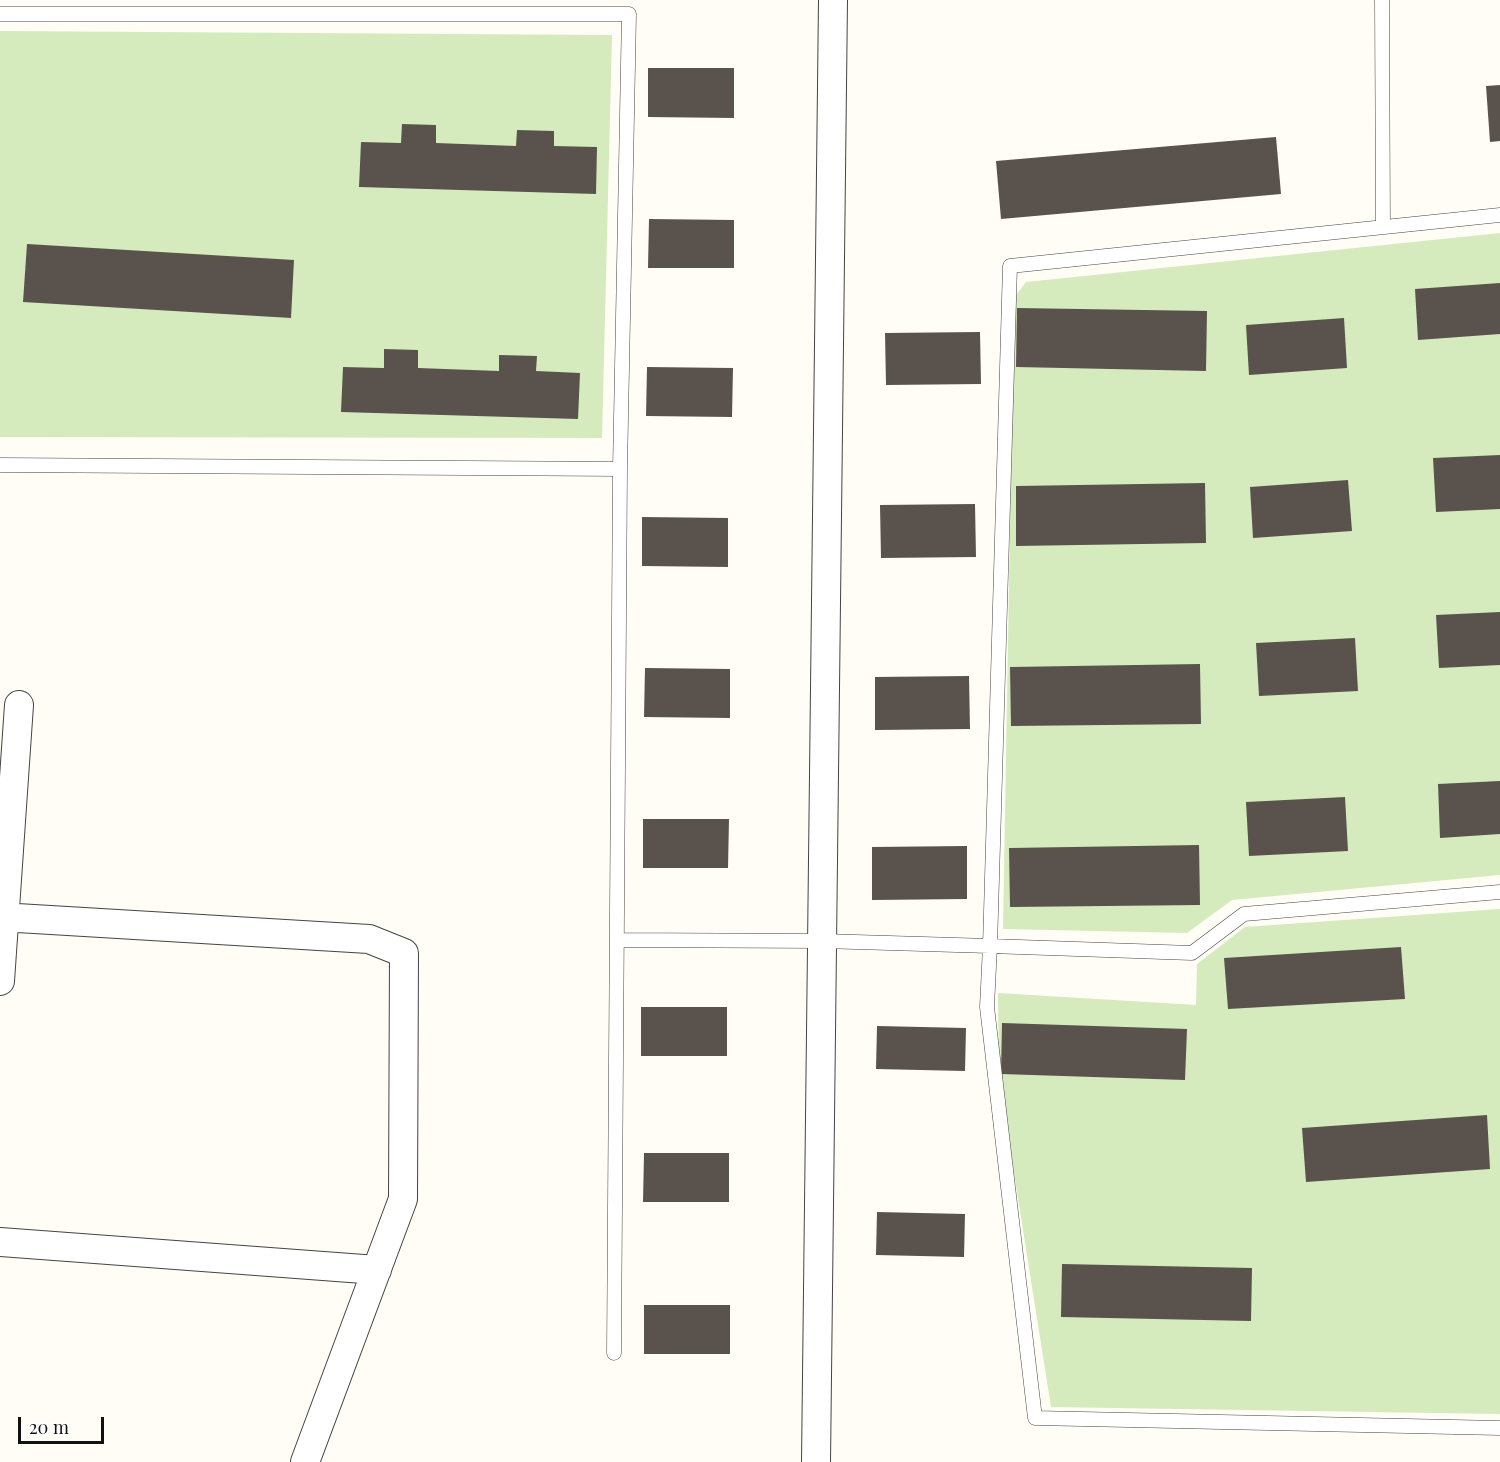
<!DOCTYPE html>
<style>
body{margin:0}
#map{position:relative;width:1500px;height:1462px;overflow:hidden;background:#fffdf5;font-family:"Playfair Display",serif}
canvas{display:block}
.scale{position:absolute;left:18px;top:1417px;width:86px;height:27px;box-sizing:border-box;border:3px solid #111;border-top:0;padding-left:8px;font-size:18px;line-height:21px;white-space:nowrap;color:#111;-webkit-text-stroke:4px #fff;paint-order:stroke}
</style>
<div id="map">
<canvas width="1500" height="1462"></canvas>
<div class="scale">20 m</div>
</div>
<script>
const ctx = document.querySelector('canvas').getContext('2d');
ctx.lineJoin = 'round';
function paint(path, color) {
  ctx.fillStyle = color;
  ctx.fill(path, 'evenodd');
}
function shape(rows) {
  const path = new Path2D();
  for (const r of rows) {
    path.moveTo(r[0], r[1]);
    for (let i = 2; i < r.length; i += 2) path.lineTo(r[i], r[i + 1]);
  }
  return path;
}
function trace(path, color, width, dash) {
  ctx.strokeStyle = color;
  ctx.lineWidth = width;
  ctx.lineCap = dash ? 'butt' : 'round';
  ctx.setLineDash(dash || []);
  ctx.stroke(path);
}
paint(shape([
 [0,31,612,35,602,438,0,437],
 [1500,233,1500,875,1232,900,1187,933,1003,929,1014,298,1026,282],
 [1500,909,1500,1414,1051,1407,999,1078,998,993,1196,1005,1197,964,1245,927]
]), '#d5ebbd');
paint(shape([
 [648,68,734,68,734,118,648,117],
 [1500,85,1500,141,1490,142,1486,86],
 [402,124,436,125,436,143,516,146,517,130,554,131,554,146,597,147,596,194,359,187,361,142,401,143],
 [1276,137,1281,194,1001,219,996,161],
 [649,219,734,220,734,268,648,268],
 [27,244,294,260,291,318,23,302],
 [1500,283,1500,334,1418,340,1415,289],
 [1017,308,1207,311,1206,371,1016,367],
 [1344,318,1347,368,1249,375,1246,325],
 [980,332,981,384,886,385,885,333],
 [384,349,418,350,418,368,499,371,499,355,537,356,536,371,580,373,578,419,341,412,343,367,384,368],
 [647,367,733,368,732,417,646,416],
 [1500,455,1500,509,1436,512,1433,458],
 [1348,480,1352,531,1253,538,1250,487],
 [1205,483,1206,543,1016,546,1016,486],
 [975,504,976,557,881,558,880,505],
 [642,517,728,518,728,567,642,566],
 [1500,612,1500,665,1439,668,1436,615],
 [1355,638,1358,691,1259,696,1256,643],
 [1200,664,1201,724,1011,726,1010,667],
 [645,668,730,669,730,718,644,717],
 [969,676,970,729,875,730,875,677],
 [1500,781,1500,834,1440,838,1438,784],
 [1345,797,1348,851,1249,856,1246,802],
 [643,819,729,819,728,868,643,868],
 [1199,845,1200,905,1010,907,1009,848],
 [967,846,967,899,872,900,872,847],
 [1401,947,1405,999,1228,1009,1224,958],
 [641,1007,727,1007,727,1056,641,1056],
 [1002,1023,1187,1029,1185,1080,1001,1074],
 [877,1026,966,1028,965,1071,876,1069],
 [1487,1115,1490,1169,1306,1182,1302,1128],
 [644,1153,729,1153,729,1202,643,1202],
 [877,1212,965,1214,964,1257,876,1255],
 [1062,1264,1252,1268,1251,1321,1061,1317],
 [644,1305,730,1305,730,1354,644,1354]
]), '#5a524d');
const service = shape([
 [1382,0,1383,227],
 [0,14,629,14,620,469,0,465],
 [1500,215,1010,266,990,946,1192,953,1244,914,1500,892],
 [617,940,822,941,990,946,987,1007,1035,1418,1500,1428],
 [614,1353,620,469]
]);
const minor = shape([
 [0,917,369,939,404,953,403,1199,305,1462],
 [0,981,19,705],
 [0,1242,377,1270],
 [816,1462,833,0]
]);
trace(service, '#444', 15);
trace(minor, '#444', 30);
trace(service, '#fff', 14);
trace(minor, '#fff', 28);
</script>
